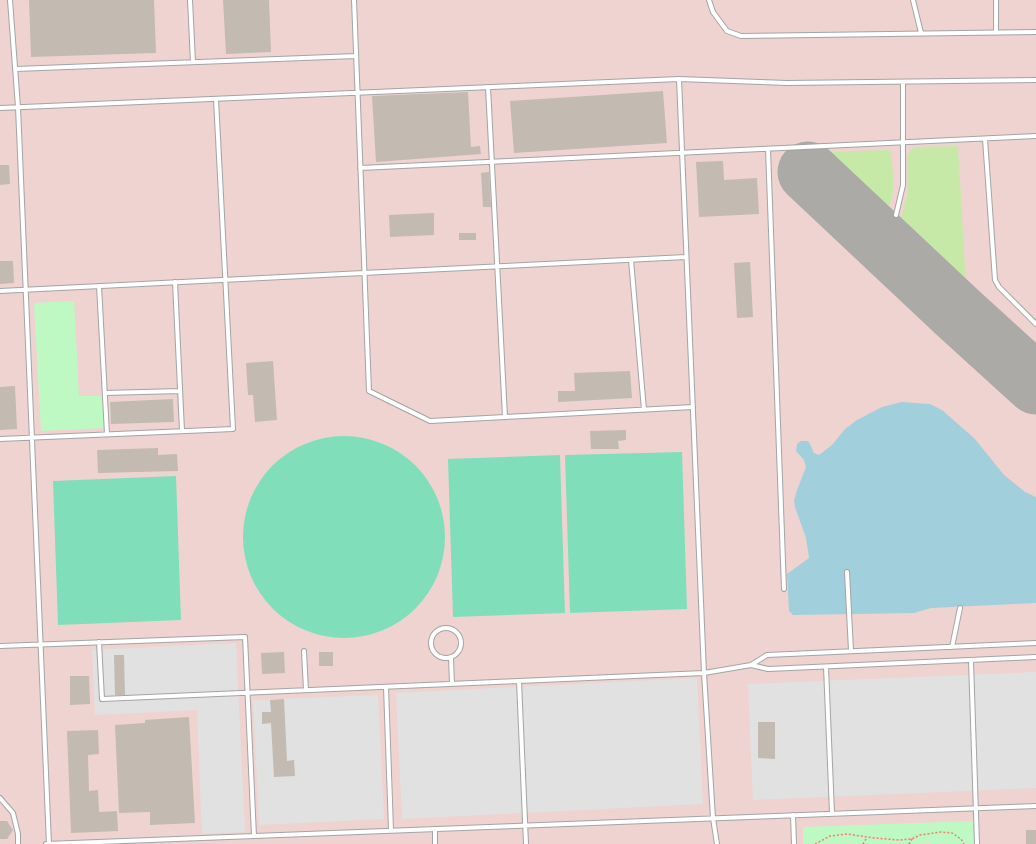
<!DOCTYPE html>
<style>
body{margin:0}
canvas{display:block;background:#eeeae2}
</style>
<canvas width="1036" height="844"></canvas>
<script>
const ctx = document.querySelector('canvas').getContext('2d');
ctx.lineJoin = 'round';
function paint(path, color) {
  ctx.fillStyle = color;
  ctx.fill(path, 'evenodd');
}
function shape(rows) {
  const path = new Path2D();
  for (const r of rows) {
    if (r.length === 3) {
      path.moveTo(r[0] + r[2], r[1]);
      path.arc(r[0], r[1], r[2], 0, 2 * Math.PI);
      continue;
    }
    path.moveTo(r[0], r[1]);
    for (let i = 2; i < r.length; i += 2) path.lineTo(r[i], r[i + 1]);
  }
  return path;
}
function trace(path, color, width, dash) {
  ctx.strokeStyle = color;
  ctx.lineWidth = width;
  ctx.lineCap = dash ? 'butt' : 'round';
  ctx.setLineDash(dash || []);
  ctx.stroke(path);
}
paint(shape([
 [0,0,1036,0,1036,844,0,844]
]), '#efd3d1');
paint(shape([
 [958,146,966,285,900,223,908,191,907,157,910,151,915,147],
 [890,150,893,172,893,193,890,204,885,214,823,152]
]), '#c7e9a8');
paint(shape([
 [74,301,79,396,102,396,104,428,41,431,34,303],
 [974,821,975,844,803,844,803,827]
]), '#bef9c4');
paint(shape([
 [344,537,101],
 [682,452,687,609,570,613,565,455],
 [560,455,565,613,453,617,448,459],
 [176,476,181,620,58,625,53,481]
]), '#80deba');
paint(shape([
 [236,643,245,832,202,834,197,710,95,715,92,650],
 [1036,672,1036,788,753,800,748,684],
 [697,678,703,804,402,819,396,693],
 [378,695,384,819,259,825,253,700]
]), '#e1e1e1');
paint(shape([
 [902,402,930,404,942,410,975,439,1004,475,1025,492,1036,497,1036,603,931,608,914,613,793,615,789,611,787,574,809,558,806,538,795,507,794,501,797,490,806,467,804,460,796,451,797,444,801,441,807,441,809,442,814,453,819,455,832,445,845,429,857,420,882,407]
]), '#a2cfdc');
trace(shape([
 [808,172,958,313,1036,384]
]), '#acaaa6', 61);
paint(shape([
 [29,0,154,0,156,53,31,57],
 [223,0,269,0,271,52,226,54],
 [663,91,667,143,514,153,510,101],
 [468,92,471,147,480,146,481,154,376,162,372,96],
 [723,161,724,180,757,178,759,214,699,217,696,162],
 [0,165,9,165,10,184,0,185],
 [489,172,491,207,483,207,481,173],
 [434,213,434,235,390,237,389,215],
 [459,233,476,233,476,240,459,240],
 [0,261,13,261,14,283,0,284],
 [750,262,753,317,737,318,734,263],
 [273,361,277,420,255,422,253,395,248,395,246,363],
 [630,371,632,398,558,402,558,391,575,391,574,373],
 [15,386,17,429,0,430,0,387],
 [173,399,174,422,111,424,110,402],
 [626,430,626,440,618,441,619,449,591,449,590,431],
 [158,448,158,455,177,454,178,471,98,473,97,450],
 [284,652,285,673,262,674,261,653],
 [319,652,333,652,333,666,319,666],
 [114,655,124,655,125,695,115,695],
 [70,676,89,676,90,704,70,705],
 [284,699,287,761,294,760,295,776,274,777,271,723,262,724,262,712,271,712,270,700],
 [189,717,195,823,150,825,150,812,119,813,115,725,145,723,145,720],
 [758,722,775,722,775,759,758,758],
 [98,730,99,754,88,755,89,791,98,790,99,812,117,811,118,831,71,833,67,731],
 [0,821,7,821,13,830,7,839,0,839],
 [1026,830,1036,830,1036,844,1026,844]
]), '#c3bab2');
const service = shape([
 [10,0,18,107,49,844],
 [190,0,193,62],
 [354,0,369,391,430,421,693,407],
 [709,0,713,12,727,31,741,36,1036,32],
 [913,0,921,33],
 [996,0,996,33],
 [15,69,356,56],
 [679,79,704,673,713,818,717,844],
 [488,87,505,417],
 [0,108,679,79,787,83,1036,80],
 [985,139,995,280,999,287,1036,324],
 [768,149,784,589],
 [360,168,1036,136],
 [896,215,903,185,903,82],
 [631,260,644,410],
 [175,282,182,431],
 [99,286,107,434],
 [0,291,686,257],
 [105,393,180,391],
 [0,439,233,429,216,99],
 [847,572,851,651],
 [446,643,15],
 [99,642,102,699,704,673,751,665,767,655,1036,643],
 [0,646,245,637,254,836],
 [952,647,960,608],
 [304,651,306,690],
 [451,658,452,684],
 [971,661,977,844],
 [751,665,768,669,1036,657],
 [826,667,832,813],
 [519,681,526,844],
 [386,687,391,830],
 [0,798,13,813,18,834,18,844],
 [793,815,794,844],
 [435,829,435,844],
 [46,844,1036,806]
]);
trace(service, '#a4a4a4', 6);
trace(shape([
 [815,844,830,836,847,834,874,838,899,840,912,839,920,835,941,832,952,833,961,839,964,844],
 [863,844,867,837],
 [909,844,912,839]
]), '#fa7868', 1.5, [2, 2]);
trace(service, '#fff', 4);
</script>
